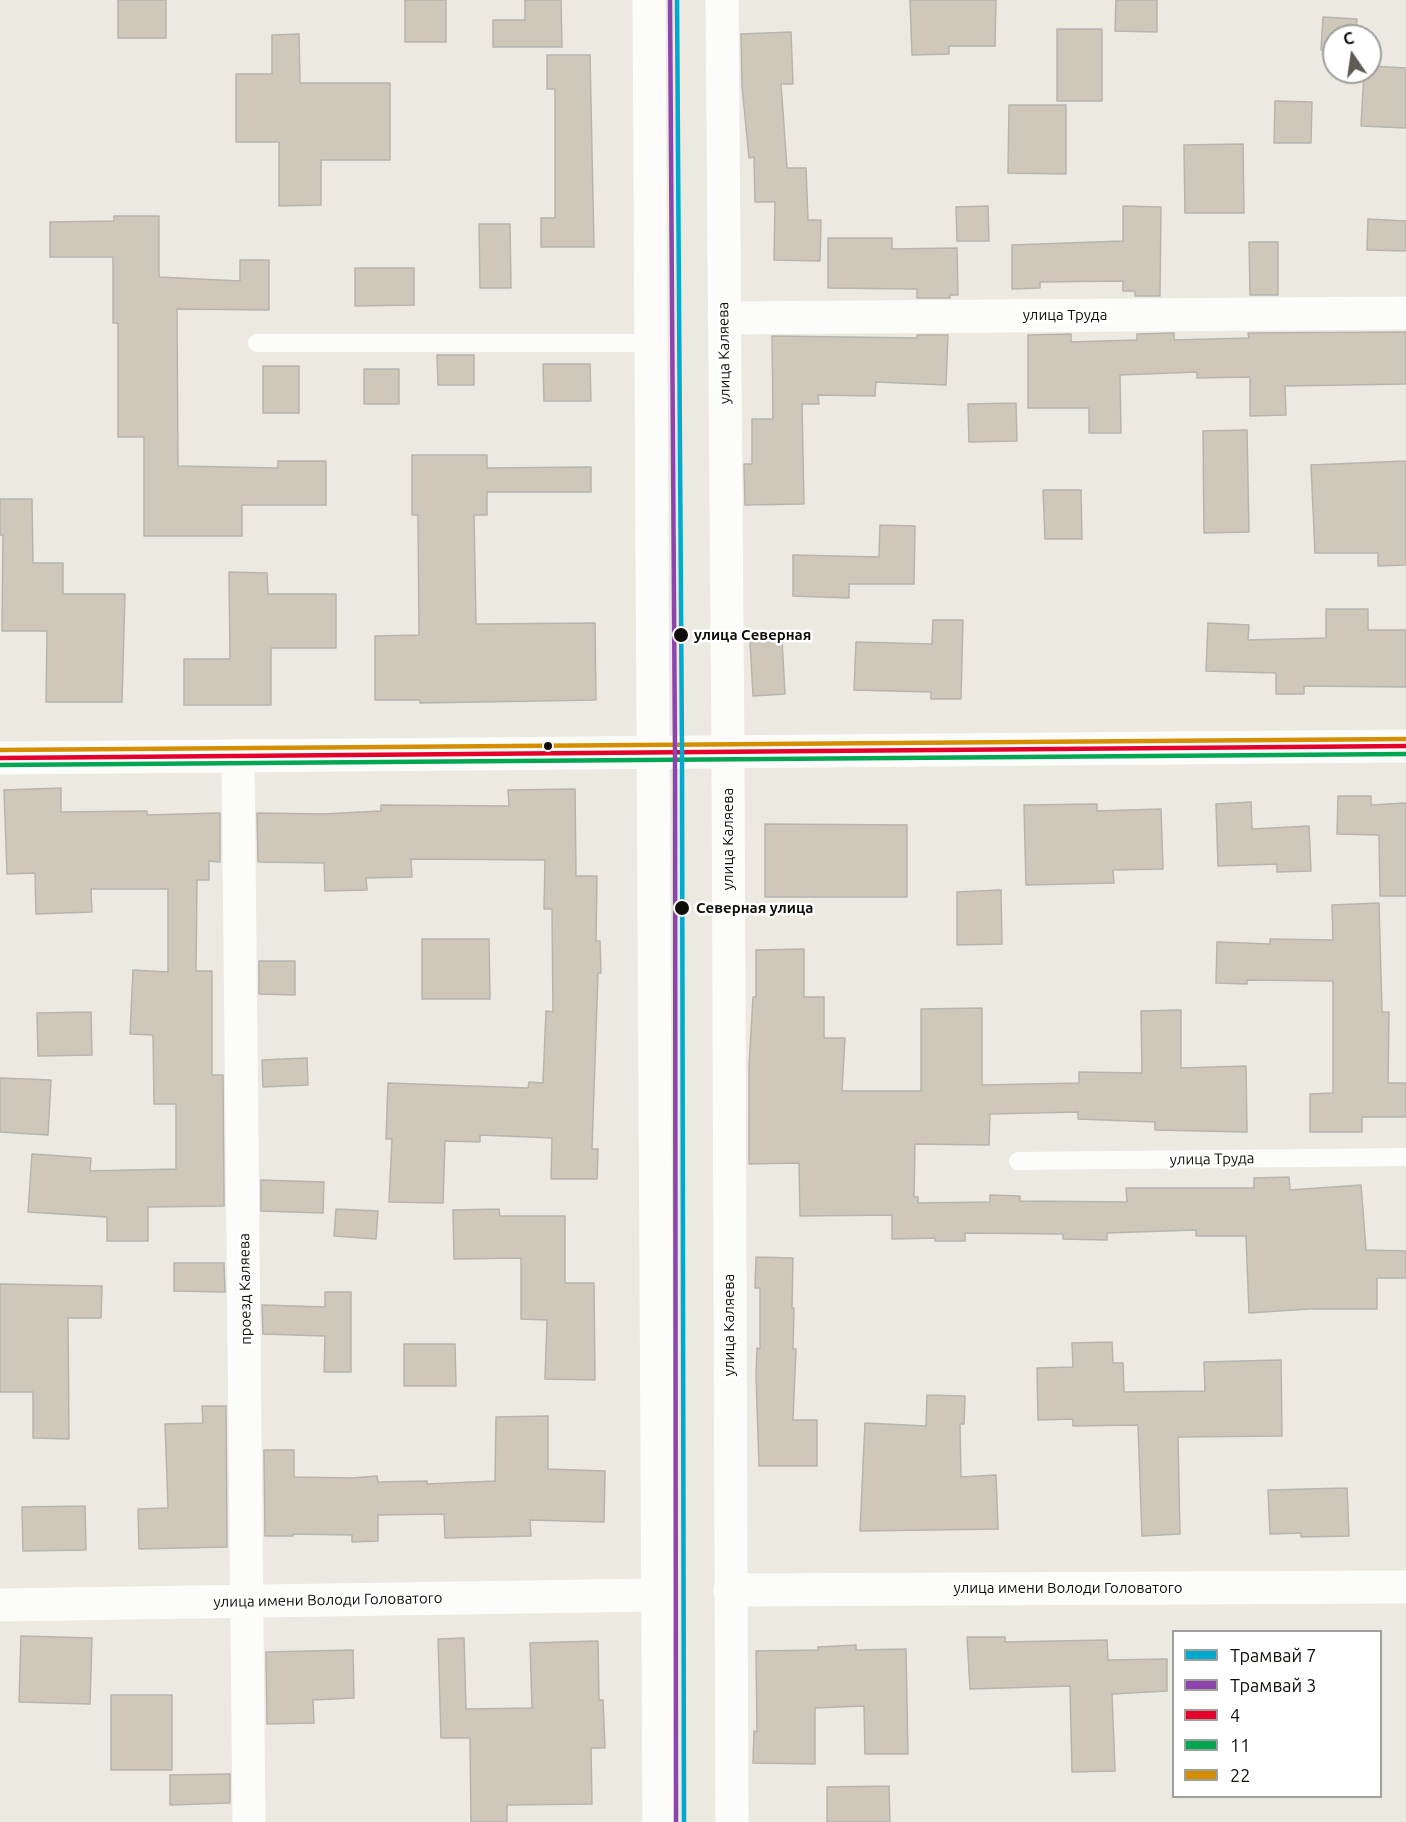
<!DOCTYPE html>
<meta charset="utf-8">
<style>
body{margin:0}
#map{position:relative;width:1406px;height:1822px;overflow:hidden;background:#ebe9e0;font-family:Ubuntu,sans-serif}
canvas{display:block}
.legend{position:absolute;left:1172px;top:1630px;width:210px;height:168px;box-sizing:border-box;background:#fff;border:2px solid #9f9f9d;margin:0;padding:8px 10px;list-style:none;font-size:18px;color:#100e09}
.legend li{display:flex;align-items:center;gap:12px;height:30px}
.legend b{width:30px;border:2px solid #9f9f9d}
.north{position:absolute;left:1322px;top:24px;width:60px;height:60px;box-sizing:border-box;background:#fff;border:2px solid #9f9f9d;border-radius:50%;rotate:347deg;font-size:16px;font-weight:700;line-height:24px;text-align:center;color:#100e09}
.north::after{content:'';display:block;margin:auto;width:21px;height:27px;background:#5d5b54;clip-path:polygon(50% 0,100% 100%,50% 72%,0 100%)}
</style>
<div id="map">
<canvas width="1406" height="1822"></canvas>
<ul class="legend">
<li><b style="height:8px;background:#00a9ce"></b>Трамвай 7</li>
<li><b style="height:8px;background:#8e44ad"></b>Трамвай 3</li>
<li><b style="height:8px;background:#e4002b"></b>4</li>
<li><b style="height:8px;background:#00a651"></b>11</li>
<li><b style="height:8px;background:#d48f01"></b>22</li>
</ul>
<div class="north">С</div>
</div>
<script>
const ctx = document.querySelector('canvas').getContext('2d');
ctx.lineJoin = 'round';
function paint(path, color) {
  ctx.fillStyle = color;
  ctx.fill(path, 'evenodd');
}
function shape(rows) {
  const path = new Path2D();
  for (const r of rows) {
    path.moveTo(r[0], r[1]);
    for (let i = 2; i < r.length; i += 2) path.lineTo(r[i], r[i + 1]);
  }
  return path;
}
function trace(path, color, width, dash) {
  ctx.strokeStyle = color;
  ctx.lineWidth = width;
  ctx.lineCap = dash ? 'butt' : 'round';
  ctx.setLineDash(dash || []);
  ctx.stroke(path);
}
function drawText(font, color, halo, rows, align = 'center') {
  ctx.font = font + ' Ubuntu,sans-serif';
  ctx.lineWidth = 5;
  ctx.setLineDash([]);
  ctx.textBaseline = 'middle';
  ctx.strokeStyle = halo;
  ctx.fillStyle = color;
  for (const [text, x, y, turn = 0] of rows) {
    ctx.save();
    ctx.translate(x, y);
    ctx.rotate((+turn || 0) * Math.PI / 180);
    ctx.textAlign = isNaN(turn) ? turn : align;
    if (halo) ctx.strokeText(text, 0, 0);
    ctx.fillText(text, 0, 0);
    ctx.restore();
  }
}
const building = shape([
 [118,0,166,0,166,38,118,38,118,0],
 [405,0,446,0,446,42,405,42,405,0],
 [525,0,561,0,562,47,493,47,493,20,525,20,525,0],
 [910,0,996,0,995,46,949,46,949,54,912,55,910,0],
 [1116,0,1157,0,1157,32,1115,31,1116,0],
 [1323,17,1357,19,1356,36,1334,36,1334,51,1321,50,1323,17],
 [1057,29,1102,29,1102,101,1057,101,1057,29],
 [791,32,793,84,781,84,787,168,806,168,808,220,821,220,820,261,774,260,775,202,755,202,754,157,749,158,742,86,741,34,791,32],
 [299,34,300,83,390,83,390,160,321,160,321,205,279,206,279,142,236,142,236,74,272,74,272,35,299,34],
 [547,55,590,55,594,247,541,247,541,218,555,218,555,89,547,89,547,55],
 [1370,66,1406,68,1406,128,1361,126,1364,72,1370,72,1370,66],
 [1275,101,1312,102,1311,143,1274,143,1275,101],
 [1009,105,1066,105,1066,174,1008,173,1009,105],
 [1243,144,1244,213,1185,213,1184,145,1243,144],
 [988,206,989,241,957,241,956,207,988,206],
 [1123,206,1161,207,1160,296,1135,296,1135,291,1123,291,1123,281,1040,282,1040,288,1012,289,1012,245,1123,241,1123,206],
 [114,216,159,216,159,277,240,281,240,260,269,260,269,310,177,309,178,466,278,468,278,461,326,461,326,505,242,505,242,536,144,536,144,437,118,437,118,323,113,323,113,257,50,257,50,222,114,221,114,216],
 [1368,219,1406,221,1406,251,1367,250,1368,219],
 [479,224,510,224,511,288,480,288,479,224],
 [828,238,892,238,892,249,957,248,958,295,950,295,950,298,917,298,917,289,828,288,828,238],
 [1249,242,1278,242,1278,295,1250,295,1249,242],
 [355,268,414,268,414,305,355,306,355,268],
 [1406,332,1406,384,1285,386,1286,415,1250,416,1250,377,1197,378,1197,372,1120,375,1121,433,1089,433,1089,408,1028,408,1028,335,1071,334,1071,342,1137,340,1137,334,1174,333,1174,340,1249,338,1248,333,1406,332],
 [917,335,948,335,946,385,876,382,875,396,818,395,819,404,802,404,804,504,745,505,744,464,752,464,752,419,773,419,772,336,917,338,917,335],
 [437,355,474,355,474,385,438,385,437,355],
 [543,364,590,364,591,401,544,401,543,364],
 [263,366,299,366,299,413,263,413,263,366],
 [364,369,399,369,399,404,364,404,364,369],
 [1016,403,1017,441,969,442,968,404,1016,403],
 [1247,430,1249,532,1204,533,1203,431,1247,430],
 [412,455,487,455,487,468,591,467,591,492,487,492,487,515,474,515,476,624,595,623,596,700,420,703,420,700,375,700,375,636,419,635,418,515,412,515,412,455],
 [1406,461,1406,565,1378,566,1378,553,1315,553,1311,465,1406,461],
 [1043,490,1081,490,1082,539,1045,539,1043,490],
 [0,499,32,499,33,563,63,563,63,594,125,594,122,702,46,702,47,631,2,631,3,535,0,535,0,499],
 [880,525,915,526,914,584,849,584,849,598,793,596,793,555,879,557,880,525],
 [229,572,267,573,268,594,336,594,336,648,271,648,271,705,184,705,184,659,230,659,229,572],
 [1326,609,1368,609,1368,630,1406,630,1406,687,1304,686,1304,694,1276,694,1276,673,1206,671,1208,623,1249,625,1248,640,1326,638,1326,609],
 [933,620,963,620,961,699,931,699,931,692,854,690,856,642,932,644,933,620],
 [782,640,785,694,753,696,750,642,782,640],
 [61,788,61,812,147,811,147,815,220,813,220,862,209,861,209,880,197,880,196,971,212,971,212,1075,223,1075,224,1206,148,1207,148,1241,107,1241,107,1217,28,1212,32,1154,91,1158,90,1171,176,1169,176,1104,154,1104,153,1035,130,1034,133,970,168,972,168,889,91,889,92,912,36,914,35,873,7,874,4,790,61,788],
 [575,789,576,876,597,876,596,941,600,941,601,973,598,973,592,1149,598,1149,597,1179,551,1179,552,1138,480,1135,480,1142,445,1141,443,1203,389,1202,392,1139,386,1139,388,1083,528,1088,529,1082,543,1083,546,1011,553,1012,552,909,544,909,545,860,411,859,412,877,366,878,367,890,325,891,324,863,258,862,257,813,323,814,381,811,381,805,509,806,508,790,575,789],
 [1338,796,1371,796,1371,805,1406,803,1406,896,1380,896,1379,835,1337,834,1338,796],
 [1251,802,1252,829,1309,826,1311,871,1277,872,1277,864,1218,866,1216,804,1251,802],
 [1097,804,1097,811,1161,809,1163,869,1113,870,1114,883,1026,885,1024,805,1097,804],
 [765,824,907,825,907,897,765,897,765,824],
 [1001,890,1002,944,957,945,957,892,1001,890],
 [1379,903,1382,1012,1389,1012,1388,1083,1406,1083,1406,1117,1362,1117,1362,1132,1310,1132,1310,1094,1333,1093,1333,981,1247,980,1247,984,1216,983,1217,942,1270,944,1270,939,1333,940,1332,905,1379,903],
 [422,939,489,939,490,999,422,999,422,939],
 [804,949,804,997,824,997,824,1038,845,1038,842,1091,921,1091,921,1009,982,1008,982,1085,1079,1083,1079,1072,1142,1073,1141,1011,1181,1010,1181,1068,1246,1066,1247,1132,1155,1130,1155,1122,1078,1119,1078,1112,990,1114,989,1145,915,1144,914,1197,918,1197,918,1203,990,1202,990,1195,1020,1196,1020,1201,1127,1202,1126,1188,1254,1188,1254,1178,1289,1177,1290,1190,1361,1185,1366,1250,1406,1251,1406,1278,1377,1278,1377,1309,1309,1309,1249,1313,1246,1236,1196,1236,1196,1230,1107,1233,1107,1240,1063,1239,1063,1234,965,1233,965,1241,935,1241,935,1238,892,1239,892,1215,800,1216,799,1163,749,1164,749,1067,753,997,756,997,756,950,804,949],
 [259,961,295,961,295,995,259,994,259,961],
 [91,1012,92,1055,38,1056,37,1013,91,1012],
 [307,1058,308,1085,263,1087,262,1060,307,1058],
 [0,1078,51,1080,48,1135,0,1132,0,1078],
 [261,1180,324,1182,323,1213,261,1211,261,1180],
 [336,1209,378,1211,376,1239,334,1236,336,1209],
 [499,1209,500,1216,565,1216,565,1283,594,1283,595,1380,545,1379,547,1320,521,1319,521,1258,454,1259,453,1210,499,1209],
 [756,1257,793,1258,792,1308,794,1308,793,1349,796,1349,793,1420,817,1420,817,1466,759,1466,756,1375,757,1348,760,1349,760,1288,755,1288,756,1257],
 [174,1263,224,1263,225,1292,174,1291,174,1263],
 [0,1284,102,1286,101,1318,68,1318,69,1439,33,1438,33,1392,0,1392,0,1284],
 [325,1292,351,1292,351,1372,324,1372,325,1336,263,1334,262,1305,325,1307,325,1292],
 [1112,1342,1113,1363,1123,1363,1124,1392,1205,1391,1204,1362,1281,1360,1282,1436,1178,1437,1180,1534,1142,1536,1138,1425,1073,1426,1073,1419,1038,1420,1037,1368,1073,1367,1072,1343,1112,1342],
 [404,1344,455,1344,456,1386,404,1386,404,1344],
 [927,1395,965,1396,964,1424,960,1424,961,1477,996,1475,998,1529,860,1531,865,1423,926,1426,927,1395],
 [202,1406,226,1406,227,1547,139,1549,138,1509,168,1508,165,1424,203,1423,202,1406],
 [548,1416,548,1469,605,1471,604,1522,530,1520,531,1536,445,1538,444,1514,378,1515,378,1541,352,1542,352,1535,293,1534,293,1536,265,1536,264,1450,294,1450,294,1477,352,1478,377,1476,378,1482,427,1481,427,1484,495,1481,496,1417,548,1416],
 [1347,1488,1349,1536,1301,1537,1301,1533,1270,1534,1268,1490,1347,1488],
 [85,1506,86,1550,23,1551,22,1507,85,1506],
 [21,1636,92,1638,90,1704,19,1702,21,1636],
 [967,1637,1005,1637,1005,1642,1107,1640,1108,1660,1167,1659,1167,1691,1112,1694,1115,1771,1072,1772,1070,1686,970,1689,967,1637],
 [464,1638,466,1709,532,1708,530,1643,598,1641,599,1700,603,1700,605,1748,591,1748,592,1804,507,1805,507,1822,471,1822,470,1738,441,1738,438,1639,464,1638],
 [856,1645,856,1650,906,1649,908,1754,865,1754,864,1706,815,1708,815,1764,753,1763,754,1731,757,1732,756,1651,818,1650,818,1647,856,1645],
 [353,1650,354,1698,313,1700,314,1723,267,1724,266,1652,353,1650],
 [111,1695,172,1695,172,1770,111,1770,111,1695],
 [230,1774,230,1803,170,1805,170,1775,230,1774],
 [889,1786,890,1822,827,1822,827,1787,889,1786]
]);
paint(building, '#d0c7bb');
trace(building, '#b7b4ae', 1.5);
trace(shape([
 [257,343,650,343],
 [1018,1161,1406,1157]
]), '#fcfcfa', 18);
trace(shape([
 [649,0,659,1822],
 [722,0,728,751,732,1822],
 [724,318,1406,313],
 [238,756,249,1822],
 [730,1590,1406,1587],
 [0,1605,656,1595]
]), '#fcfcfa', 33);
trace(shape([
 [0,758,1406,746]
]), '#fcfcfa', 33);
trace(shape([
 [0,758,1406,746]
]), '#e4002b', 4.5);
trace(shape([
 [0,765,1406,754]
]), '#00a651', 4.5);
trace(shape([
 [0,750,1406,739]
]), '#d48f01', 4.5);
trace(shape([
 [677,0,682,752,684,1822]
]), '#00a9ce', 4.5);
trace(shape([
 [670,0,675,752,676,1822]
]), '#8e44ad', 4.5);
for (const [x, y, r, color] of [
 [681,635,8,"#100e09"],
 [548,746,5,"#100e09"],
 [682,908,8,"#100e09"]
]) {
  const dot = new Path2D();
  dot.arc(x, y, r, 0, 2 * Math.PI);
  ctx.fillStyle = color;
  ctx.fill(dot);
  trace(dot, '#fff', 2);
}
drawText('15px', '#100e09', '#fff', [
 ["улица Труда",1065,315],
 ["улица Каляева",724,353,-91],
 ["улица Каляева",728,839,-90],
 ["улица Труда",1212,1159,-1],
 ["проезд Каляева",245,1289,-91],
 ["улица Каляева",729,1325,-90],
 ["улица имени Володи Головатого",1068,1588],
 ["улица имени Володи Головатого",328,1600,-1]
]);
drawText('bold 15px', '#100e09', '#fff', [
 ["улица Северная",694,635],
 ["Северная улица",696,908]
], 'left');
</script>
